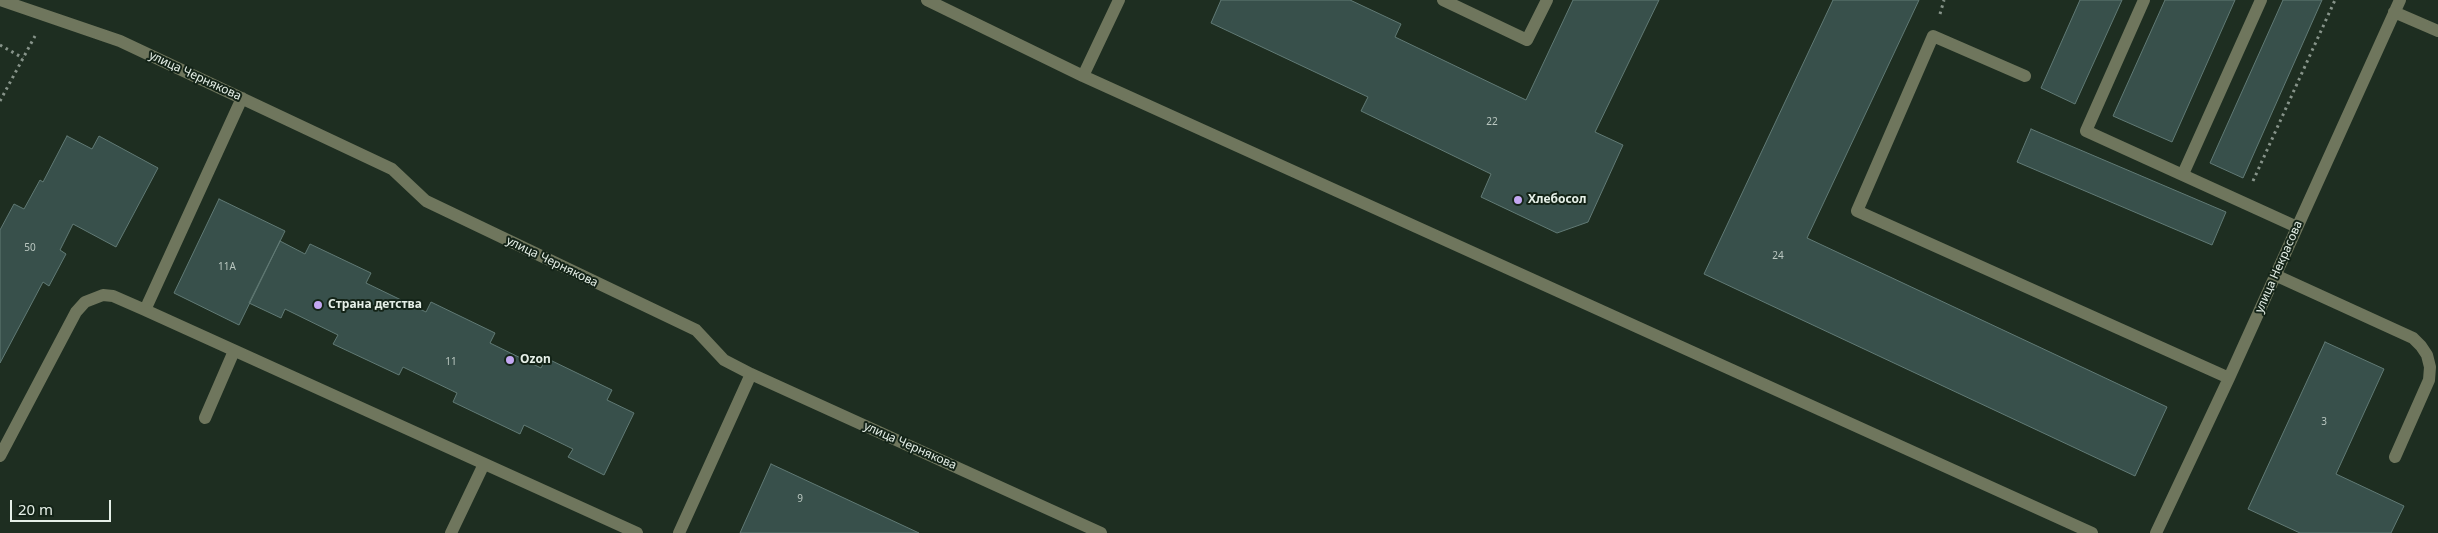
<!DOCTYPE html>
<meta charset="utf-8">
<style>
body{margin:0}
#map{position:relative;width:2438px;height:533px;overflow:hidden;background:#1e2e21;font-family:"Noto Sans",sans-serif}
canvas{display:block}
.scale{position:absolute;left:10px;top:500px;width:101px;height:22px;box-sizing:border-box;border:2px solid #e5efe7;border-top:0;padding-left:6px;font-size:15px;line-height:18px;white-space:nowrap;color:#e5efe7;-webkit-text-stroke:4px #142418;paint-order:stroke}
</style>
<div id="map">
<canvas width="2438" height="533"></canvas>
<div class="scale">20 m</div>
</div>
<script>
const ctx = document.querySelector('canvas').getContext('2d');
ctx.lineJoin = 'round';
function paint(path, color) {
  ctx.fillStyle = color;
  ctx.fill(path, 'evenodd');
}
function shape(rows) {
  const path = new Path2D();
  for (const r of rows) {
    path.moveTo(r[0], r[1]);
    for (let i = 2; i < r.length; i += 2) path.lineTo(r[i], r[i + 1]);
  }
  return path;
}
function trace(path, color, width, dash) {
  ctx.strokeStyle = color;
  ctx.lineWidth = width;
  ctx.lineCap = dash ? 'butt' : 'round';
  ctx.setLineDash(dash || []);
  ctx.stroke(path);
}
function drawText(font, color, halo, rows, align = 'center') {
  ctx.font = font + ' "Noto Sans",sans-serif';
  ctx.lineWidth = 4;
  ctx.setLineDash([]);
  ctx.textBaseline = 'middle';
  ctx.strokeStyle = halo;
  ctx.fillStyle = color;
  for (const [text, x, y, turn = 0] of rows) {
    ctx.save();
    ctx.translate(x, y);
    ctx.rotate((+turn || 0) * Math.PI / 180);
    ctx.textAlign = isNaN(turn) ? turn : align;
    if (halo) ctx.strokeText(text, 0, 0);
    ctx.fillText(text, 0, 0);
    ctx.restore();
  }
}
const building = shape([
 [1221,0,1350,0,1401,24,1395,37,1526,100,1573,0,1659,0,1595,132,1623,145,1588,222,1557,233,1481,197,1491,174,1361,111,1368,97,1211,23,1221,0],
 [1833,0,1919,0,1807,238,2167,407,2135,476,1704,274,1833,0],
 [2080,0,2122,0,2075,104,2041,88,2080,0],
 [2165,0,2235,0,2172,142,2113,116,2165,0],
 [2283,0,2322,0,2243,178,2210,163,2283,0],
 [2031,129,2226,212,2212,245,2017,162,2031,129],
 [67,136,92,149,99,136,158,168,116,247,73,224,60,250,66,254,49,286,43,282,0,363,0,230,14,204,24,209,40,180,43,182,67,136],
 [219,199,285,231,239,325,174,293,219,199],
 [280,241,305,254,310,244,371,273,366,283,426,312,431,302,495,333,490,343,541,368,546,358,612,390,607,400,634,413,604,475,568,457,573,449,524,425,520,434,453,402,457,393,403,367,399,375,333,344,338,335,285,309,281,318,249,303,280,241],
 [2325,342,2384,369,2336,474,2404,506,2391,533,2300,533,2248,509,2325,342],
 [771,464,919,533,740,533,771,464]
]);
paint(building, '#38504b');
trace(building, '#617a75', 1);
trace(shape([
 [1940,14,1944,0],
 [0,45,23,58],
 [0,101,35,36],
 [2253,181,2335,0]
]), '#87948a', 3, [2.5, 4]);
trace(shape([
 [0,0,120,41,392,169,426,201,696,330,724,360,751,374,1101,533],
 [927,0,1083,76,2092,533],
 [1443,0,1527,40,1547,0],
 [2144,0,2086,131,2297,227],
 [2394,12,2438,31],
 [1083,76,1119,0],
 [2025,76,1933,36,1857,211,2229,378],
 [242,98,145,310,637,533],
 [2183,174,2261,0],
 [2275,275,2413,338,2421,346,2427,355,2430,367,2429,380,2395,457],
 [205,418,234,351],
 [0,456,76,312,85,302,103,295,113,296,145,310],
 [451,533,484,464],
 [679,533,751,374],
 [2156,533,2229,378,2400,0]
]), '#6f765d', 12);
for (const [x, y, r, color] of [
 [1518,200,5,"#c3a7f2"],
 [318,305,5,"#c3a7f2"],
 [510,360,5,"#c3a7f2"]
]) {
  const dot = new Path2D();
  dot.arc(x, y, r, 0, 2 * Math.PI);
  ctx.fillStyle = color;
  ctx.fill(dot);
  trace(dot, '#142418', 2);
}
drawText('10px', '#bac7c0', null, [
 ["22",1492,122],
 ["50",30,248],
 ["24",1778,256],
 ["11А",227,267],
 ["11",451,362],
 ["3",2324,422],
 ["9",800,499]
]);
drawText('12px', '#e5efe7', '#142418', [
 ["улица Чернякова",195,76,25],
 ["улица Чернякова",552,262,26],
 ["улица Некрасова",2279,267,-66],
 ["улица Чернякова",910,446,24]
]);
drawText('bold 12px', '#e5efe7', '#142418', [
 ["Хлебосол",1528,200],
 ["Страна детства",328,305],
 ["Ozon",520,360]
], 'left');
</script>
